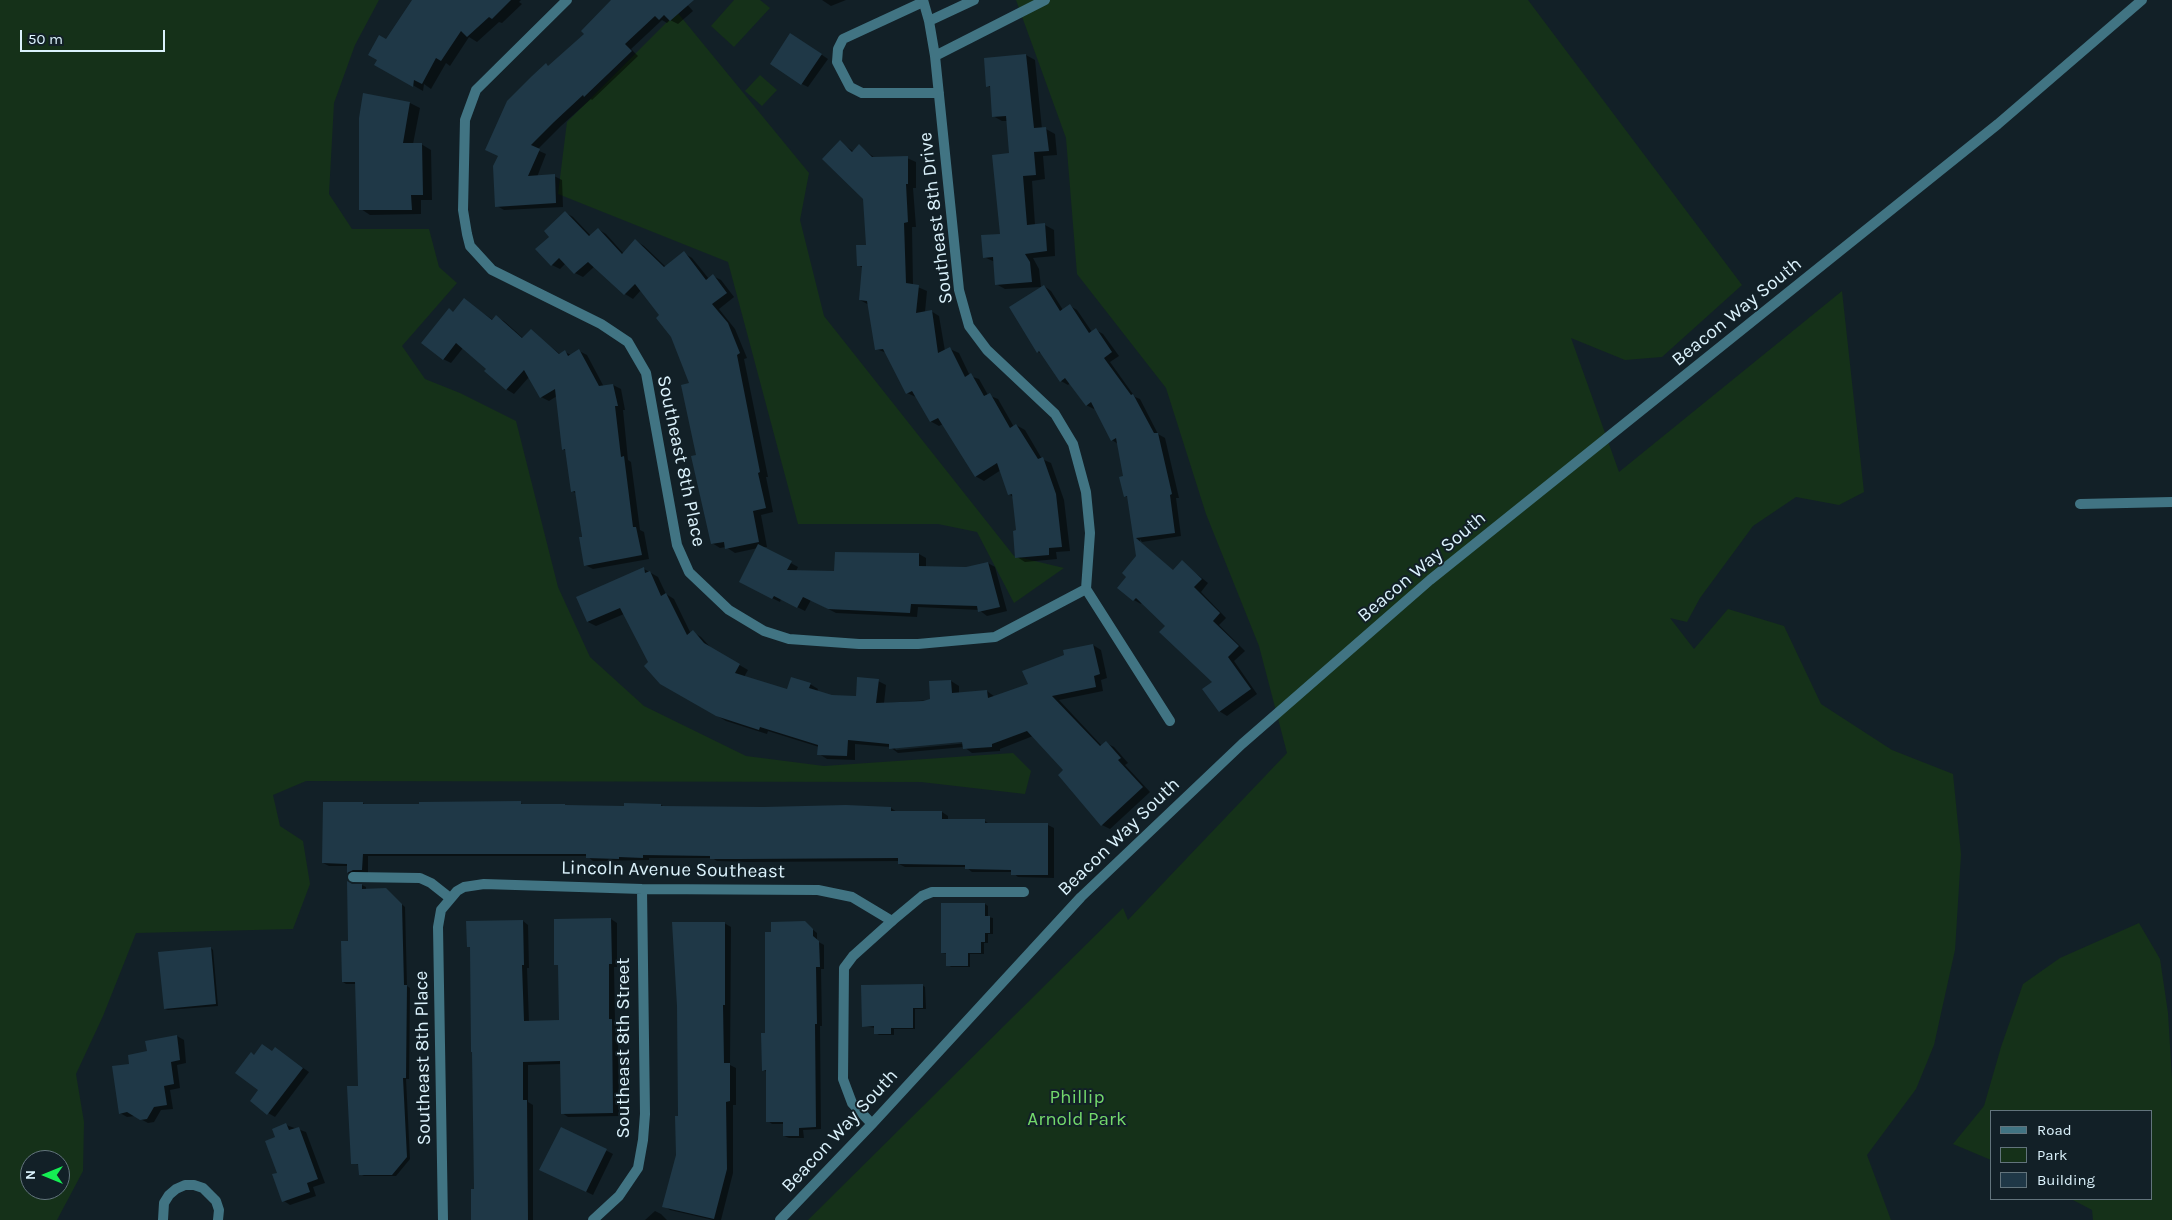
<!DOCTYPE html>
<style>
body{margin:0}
#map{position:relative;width:2172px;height:1220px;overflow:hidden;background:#122027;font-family:Karla,sans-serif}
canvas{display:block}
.legend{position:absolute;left:1990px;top:1110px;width:162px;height:90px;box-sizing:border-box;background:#122027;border:1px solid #62747c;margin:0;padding:6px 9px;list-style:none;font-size:15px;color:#dbf2fc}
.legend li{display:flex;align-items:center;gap:10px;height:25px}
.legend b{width:25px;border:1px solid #62747c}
.north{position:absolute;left:20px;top:1150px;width:50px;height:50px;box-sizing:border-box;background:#122027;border:1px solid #62747c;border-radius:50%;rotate:270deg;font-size:14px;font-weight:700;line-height:20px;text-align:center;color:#dbf2fc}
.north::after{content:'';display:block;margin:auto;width:18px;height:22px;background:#15ee53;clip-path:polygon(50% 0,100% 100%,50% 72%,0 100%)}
.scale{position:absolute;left:20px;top:30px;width:145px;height:22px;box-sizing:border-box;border:2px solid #dbf2fc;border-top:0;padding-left:6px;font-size:15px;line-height:18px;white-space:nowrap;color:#dbf2fc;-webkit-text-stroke:4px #122027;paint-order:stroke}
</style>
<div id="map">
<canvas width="2172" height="1220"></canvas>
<ul class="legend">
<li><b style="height:6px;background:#417483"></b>Road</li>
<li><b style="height:14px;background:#153119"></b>Park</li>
<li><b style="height:14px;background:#1f3847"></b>Building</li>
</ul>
<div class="north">N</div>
<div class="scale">50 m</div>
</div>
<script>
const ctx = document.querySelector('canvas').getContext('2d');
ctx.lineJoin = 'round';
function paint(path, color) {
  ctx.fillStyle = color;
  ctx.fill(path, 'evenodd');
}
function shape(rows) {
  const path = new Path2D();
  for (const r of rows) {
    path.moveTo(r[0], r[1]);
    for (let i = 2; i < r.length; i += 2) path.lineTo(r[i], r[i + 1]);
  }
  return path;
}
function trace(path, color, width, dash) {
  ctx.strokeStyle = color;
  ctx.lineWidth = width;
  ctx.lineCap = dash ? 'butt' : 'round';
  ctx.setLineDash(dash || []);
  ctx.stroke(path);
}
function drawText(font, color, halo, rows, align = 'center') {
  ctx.font = font + ' Karla,sans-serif';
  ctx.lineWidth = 4;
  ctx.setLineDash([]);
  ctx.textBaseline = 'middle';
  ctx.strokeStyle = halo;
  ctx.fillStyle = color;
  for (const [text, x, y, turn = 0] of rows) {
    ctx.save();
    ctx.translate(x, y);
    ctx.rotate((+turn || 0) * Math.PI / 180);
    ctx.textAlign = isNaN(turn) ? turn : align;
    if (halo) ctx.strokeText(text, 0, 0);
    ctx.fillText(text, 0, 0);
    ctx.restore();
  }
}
paint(shape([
 [0,0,379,0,355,45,334,103,329,194,352,229,429,229,439,267,457,283,402,346,425,379,460,393,516,421,558,587,590,657,644,706,746,756,824,766,1013,753,1031,771,1025,794,921,782,306,781,273,795,280,826,303,841,310,884,293,929,136,933,103,1016,76,1074,84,1122,83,1171,57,1220,0,1220],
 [30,1160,60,1160,60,1190,30,1190],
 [734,0,760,0,770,8,734,47,711,26],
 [1016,0,1528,0,1742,285,1662,357,1625,360,1571,338,1619,472,1842,291,1864,492,1839,505,1796,497,1753,526,1700,598,1687,622,1670,618,1694,649,1728,609,1784,626,1821,704,1892,750,1953,774,1961,854,1955,950,1934,1045,1916,1089,1867,1155,1891,1220,808,1220,1123,908,1128,920,1287,753,1259,646,1206,514,1166,388,1077,274,1066,138],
 [677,12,809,173,800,220,824,316,1014,556,1064,568,1014,603,977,532,938,524,798,524,728,262,558,194,567,122],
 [760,75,777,90,762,106,745,91],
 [2139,923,2160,959,2168,1013,2172,1079,2172,1220,2093,1220,2092,1210,2071,1199,2151,1199,2151,1111,1991,1111,1991,1160,1953,1144,1984,1106,2001,1047,2023,984,2060,958]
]), '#153119');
paint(shape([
 [414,0,521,0,519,2,522,4,502,23,499,22,477,42,469,37,450,66,446,63,431,89,424,84,423,91,376,64,387,40],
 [613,0,683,0,693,11,678,24,670,20,667,23,662,20,631,49,638,56,592,100,591,99,561,126,537,150,546,154,537,177,554,176,562,180,563,207,504,210,497,206,546,65,549,67,585,34],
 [822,0,846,0,831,6],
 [797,38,828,59,808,87,802,84],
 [1026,55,1035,60,1042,129,1046,129,1055,134,1057,155,1043,156,1045,179,1032,181,1035,225,1045,225,1054,230,1055,256,1033,258,1039,269,1041,287,1005,289,996,284,995,262,984,257,1001,235,1011,154,1007,121,1002,121,993,116,991,88,988,86],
 [364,94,410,103,420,108,413,144,421,144,431,150,432,200,421,200,421,214,370,215,361,209],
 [840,142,854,152,859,146,875,158,907,158,916,162,916,188,913,188,916,227,912,227,913,285,927,291,925,312,931,311,939,316,945,351,950,349,959,353,970,376,979,379,988,395,998,399,1014,427,1016,425,1025,430,1042,459,1051,463,1064,500,1070,551,1056,552,1057,559,1025,562,1017,557,1017,531,1013,497,1009,494,1001,470,984,481,975,476,943,424,939,426,930,421,916,397,907,393,887,353,876,349,869,305,860,300,863,268,858,265,867,246,864,198],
 [566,213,573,217,591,236,598,229,606,234,624,254,636,241,644,246,666,267,684,253,692,258,709,279,713,276,721,280,734,297,719,309,735,329,747,358,744,359,768,477,766,477,773,512,761,515,767,547,762,547,798,567,796,571,836,572,919,554,926,558,926,567,966,569,988,563,995,567,1007,611,987,616,979,610,918,607,917,617,836,613,811,600,805,611,781,599,780,602,748,586,758,548,735,553,726,547,720,548,712,543,697,456,691,384,672,337,661,316,641,290,633,299,625,294,595,266,583,277,575,273,566,263,560,269,552,265,550,237],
 [1044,286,1051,291,1063,310,1070,306,1077,310,1092,332,1096,330,1103,334,1119,356,1110,362,1135,397,1140,399,1158,434,1165,438,1179,498,1176,498,1181,536,1142,542,1140,539,1140,543,1177,575,1182,562,1208,583,1201,592,1226,618,1219,625,1245,651,1234,661,1257,694,1227,716,1219,711,1214,682,1167,626,1142,603,1141,604,1134,600,1119,588,1128,577,1137,557,1129,498,1125,496,1125,477,1118,444,1112,440,1095,408,1094,409,1086,405,1070,383,1068,385,1061,381,1043,354,1038,352],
 [464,300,493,320,496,317,504,321,524,339,531,331,560,354,565,352,571,355,579,351,587,355,604,387,613,385,621,389,625,410,623,410,628,460,631,462,640,530,644,532,649,559,593,569,585,565,577,494,572,491,566,451,563,449,557,396,549,401,541,397,529,377,514,394,506,389,488,369,463,348,451,363,443,359,454,313],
 [644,569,658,577,666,594,674,599,691,634,693,632,701,637,712,649,748,670,744,677,788,691,810,684,818,689,817,692,832,697,857,698,878,681,886,685,884,703,931,700,951,681,959,686,959,693,987,691,995,697,1029,685,1093,645,1101,650,1107,678,1101,680,1103,691,1059,700,1102,746,1106,743,1114,747,1128,763,1125,765,1150,792,1110,829,1102,825,1065,770,1033,736,1000,749,1000,751,972,753,964,747,898,753,890,747,855,744,855,760,827,759,819,754,819,747,768,731,767,734,726,721,661,683,624,614,596,626,588,622,578,598],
 [968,741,968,743,896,750,894,747],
 [363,803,367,806,520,803,525,805,565,805,568,807,625,807,661,805,665,807,891,808,897,812,942,812,948,816,948,820,985,821,991,825,1048,825,1054,828,1054,878,1018,877,1012,872,972,872,966,867,905,867,899,864,899,861,748,862,717,861,712,858,649,858,649,860,593,861,587,856,368,856,368,873,354,876,348,873,348,866,329,866,323,863],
 [352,885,362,885,366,887,366,890,386,890,405,907,407,986,410,988,409,1079,406,1079,410,1159,396,1176,364,1176,360,1174,360,1165,352,1163,359,1087,356,984,346,984,343,982,349,942],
 [985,904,988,906,988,917,993,918,993,934,988,934,988,943,984,943,984,954,970,954,970,967,951,967,948,965,948,954,942,953],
 [611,919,617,923,617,967,614,967,615,1022,618,1024,619,1116,568,1117,562,1113,561,1064,528,1065,528,1102,533,1105,533,1220,473,1220,475,1190,471,948,468,946,523,921,528,925,529,968,527,968,529,1022,560,1021,560,966,556,964],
 [724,923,731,927,730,1065,736,1068,736,1105,733,1105,733,1173,721,1220,713,1220,670,1210,664,1206,677,1155,679,1117],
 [805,923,817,933,817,941,824,945,824,969,821,969,822,1026,820,1026,821,1129,803,1130,804,1138,789,1138,784,1136,784,1124,772,1124,768,1121,767,1072,763,1070,772,933],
 [211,948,213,950,218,1006,168,1010,165,1009],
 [922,985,925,987,926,1009,915,1009,915,1029,894,1029,894,1035,879,1035,876,1033,876,1028,863,1026],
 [177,1036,184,1040,186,1063,177,1065,180,1088,170,1090,173,1109,161,1110,154,1122,148,1123,135,1116,127,1117,120,1113,131,1066,148,1052],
 [282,1053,309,1072,275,1117,268,1113,260,1090,255,1056],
 [286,1125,306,1132,325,1183,313,1187,316,1196,290,1205,284,1201,279,1173,277,1138],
 [562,1128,613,1154,593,1195,548,1173],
 [655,1211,661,1214,667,1220,645,1220]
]), '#0007');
paint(shape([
 [412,0,511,0,492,19,489,17,467,37,461,31,441,61,436,58,422,84,414,80,413,87,374,65,377,60,368,55,379,35,386,39],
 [611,0,694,0,670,21,664,15,659,20,655,16,625,44,632,51,584,97,583,95,554,122,531,145,540,149,528,176,555,174,556,203,495,207,493,166,498,156,485,150,507,101,532,76,546,63,548,66,584,34,581,31],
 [790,33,822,54,801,85,770,64],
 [1026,54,1034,128,1046,127,1049,151,1034,152,1036,175,1023,176,1027,225,1045,223,1047,251,1025,254,1030,262,1032,282,995,285,993,257,983,258,981,235,1000,234,992,155,1009,153,1006,116,992,117,990,86,986,87,984,58],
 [363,93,410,102,403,143,422,143,423,195,411,195,412,210,359,210,359,118],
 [840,140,852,152,859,144,872,157,908,156,908,184,906,184,908,222,904,223,906,283,919,285,916,313,932,310,938,353,950,347,965,377,971,373,984,396,990,393,1010,428,1016,424,1038,459,1043,457,1056,494,1062,547,1049,548,1049,555,1015,558,1013,531,1016,530,1012,494,1008,495,997,463,975,477,938,418,930,422,912,391,906,394,883,349,875,350,867,301,859,300,862,266,857,266,856,245,866,245,863,199,822,159],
 [565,211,589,236,598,228,622,254,635,239,664,267,684,251,706,280,713,274,727,293,712,304,728,323,740,353,737,355,760,472,758,473,766,508,753,511,759,542,725,549,724,542,711,544,691,456,696,455,681,385,689,383,671,337,656,318,659,315,635,284,624,295,588,262,574,274,559,258,551,266,535,249,549,237,544,231],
 [1044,285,1060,311,1070,304,1089,333,1096,328,1112,352,1104,358,1131,395,1133,394,1154,433,1158,433,1172,494,1170,495,1175,533,1136,538,1173,570,1182,560,1202,579,1194,587,1220,613,1213,621,1239,646,1228,657,1251,689,1219,712,1202,689,1212,682,1159,632,1165,626,1136,598,1133,601,1117,588,1126,577,1122,573,1136,556,1127,496,1124,497,1119,477,1123,476,1116,438,1111,441,1091,402,1086,406,1065,378,1060,382,1039,351,1037,353,1009,307],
 [464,298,492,320,496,315,522,338,531,329,559,354,565,350,568,356,579,349,599,386,613,384,618,406,615,406,621,457,624,456,633,527,636,527,642,555,584,566,579,537,582,537,575,491,571,492,565,449,562,450,555,389,540,398,524,370,506,390,484,371,486,369,456,343,443,360,421,343,449,308,453,312],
 [758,544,792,561,787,570,834,571,835,552,919,553,919,566,966,567,988,562,1000,607,978,612,977,606,911,604,910,613,828,609,803,597,797,608,774,596,772,599,739,582],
 [644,567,645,573,650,571,661,596,666,593,687,635,693,630,704,643,740,664,735,673,787,689,791,677,811,683,809,688,832,695,856,696,857,677,879,679,876,703,923,701,930,699,929,681,951,680,952,693,987,690,988,698,1028,684,1022,671,1064,655,1063,650,1093,644,1100,674,1094,676,1096,687,1052,696,1100,746,1106,741,1121,758,1118,760,1143,787,1101,826,1058,775,1063,770,1027,731,992,744,992,747,963,749,962,742,889,749,889,744,848,740,847,756,817,755,818,745,760,727,759,730,716,716,660,684,644,666,648,662,620,608,587,622,576,597],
 [521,801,521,804,565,804,565,805,624,806,624,803,661,804,661,806,763,807,846,805,891,807,891,811,942,811,942,819,985,819,985,823,1048,823,1048,875,1011,875,1011,870,965,869,965,865,898,864,898,858,741,859,710,859,710,856,643,855,643,858,619,857,619,859,586,858,586,854,363,854,362,870,353,870,347,873,347,864,322,863,323,802,363,802,363,804,419,804,419,802],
 [347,881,352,884,362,884,362,889,386,888,402,904,404,985,407,985,406,1078,403,1078,407,1157,392,1175,359,1175,358,1164,351,1164,347,1086,358,1086,355,982,342,982,341,941,348,941],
 [941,903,985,903,985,916,990,916,990,933,985,933,985,942,981,942,981,953,968,953,968,966,946,966,946,953,941,953],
 [611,918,612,964,609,964,609,1019,612,1019,613,1113,561,1114,560,1061,523,1062,523,1100,527,1100,528,1220,471,1220,471,1189,474,1189,472,1052,471,1052,470,947,467,947,466,921,523,920,524,965,522,965,524,1021,559,1020,558,965,554,965,554,919],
 [805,921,813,929,813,936,819,941,820,967,816,967,817,1024,815,1024,816,1127,799,1128,799,1136,783,1136,783,1122,766,1122,766,1070,762,1071,761,1033,765,1033,765,932,771,932,771,922],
 [672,922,725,922,725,1005,723,1005,724,1063,730,1063,730,1101,726,1102,727,1169,714,1219,662,1207,676,1155,675,1116,678,1116,677,1006],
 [211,947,216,1004,164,1009,158,952],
 [923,984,923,1008,913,1008,913,1028,891,1028,891,1034,874,1034,874,1026,862,1027,861,985],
 [177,1035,180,1060,171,1062,174,1084,164,1086,167,1105,154,1107,147,1119,140,1120,127,1112,119,1114,112,1066,129,1064,128,1055,147,1051,145,1041],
 [262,1044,272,1051,275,1047,303,1068,267,1115,250,1101,258,1090,235,1073,251,1052,254,1055],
 [286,1123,289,1130,299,1127,318,1179,307,1183,310,1192,282,1202,272,1174,277,1173,265,1141,275,1137,272,1129],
 [561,1127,607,1149,586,1192,539,1170]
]), '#1f3847');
trace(shape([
 [2080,504,2172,502],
 [353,877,420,878,431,883,450,898],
 [872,1124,852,1103,843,1079,844,968,853,956,892,921,922,896,932,892,1024,892],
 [780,1220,872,1124,1081,897,1242,744,1430,580,1998,124,2142,0]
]), '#417483', 10);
trace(shape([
 [567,0,476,90,465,120,463,210,467,234,470,246,492,270,601,324,628,342,646,373,677,545,689,572,729,610,764,631,789,639,859,644,918,644,995,637,1086,589],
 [923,0,929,21,935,56,959,290,969,326,987,350,1055,414,1073,444,1086,492,1090,533,1086,589,1170,721],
 [923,2,843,39,838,49,837,62,850,87,862,93,939,93],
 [929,21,974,0],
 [935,56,1045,0],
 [163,1220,164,1203,169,1195,176,1189,185,1185,194,1185,203,1188,216,1201,219,1210,218,1220],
 [443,1220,438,927,441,910,457,891,464,887,484,884,642,889,818,890,852,897,892,921],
 [593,1220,619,1196,638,1168,643,1140,645,1114,642,889]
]), '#417483', 10);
drawText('19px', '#dbf2fc', '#122027', [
 ["Southeast 8th Drive",936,218,-97],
 ["Beacon Way South",1737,312,-39],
 ["Southeast 8th Place",681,461,78],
 ["Beacon Way South",1422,567,-40],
 ["Beacon Way South",1119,837,-44],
 ["Lincoln Avenue Southeast",673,870,1],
 ["Southeast 8th Street",624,1048,-90],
 ["Southeast 8th Place",423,1058,-91],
 ["Beacon Way South",840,1131,-47]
]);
drawText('19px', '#73d86b', '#122027', [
 ["Phillip",1077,1098],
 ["Arnold Park",1077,1120]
]);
</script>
